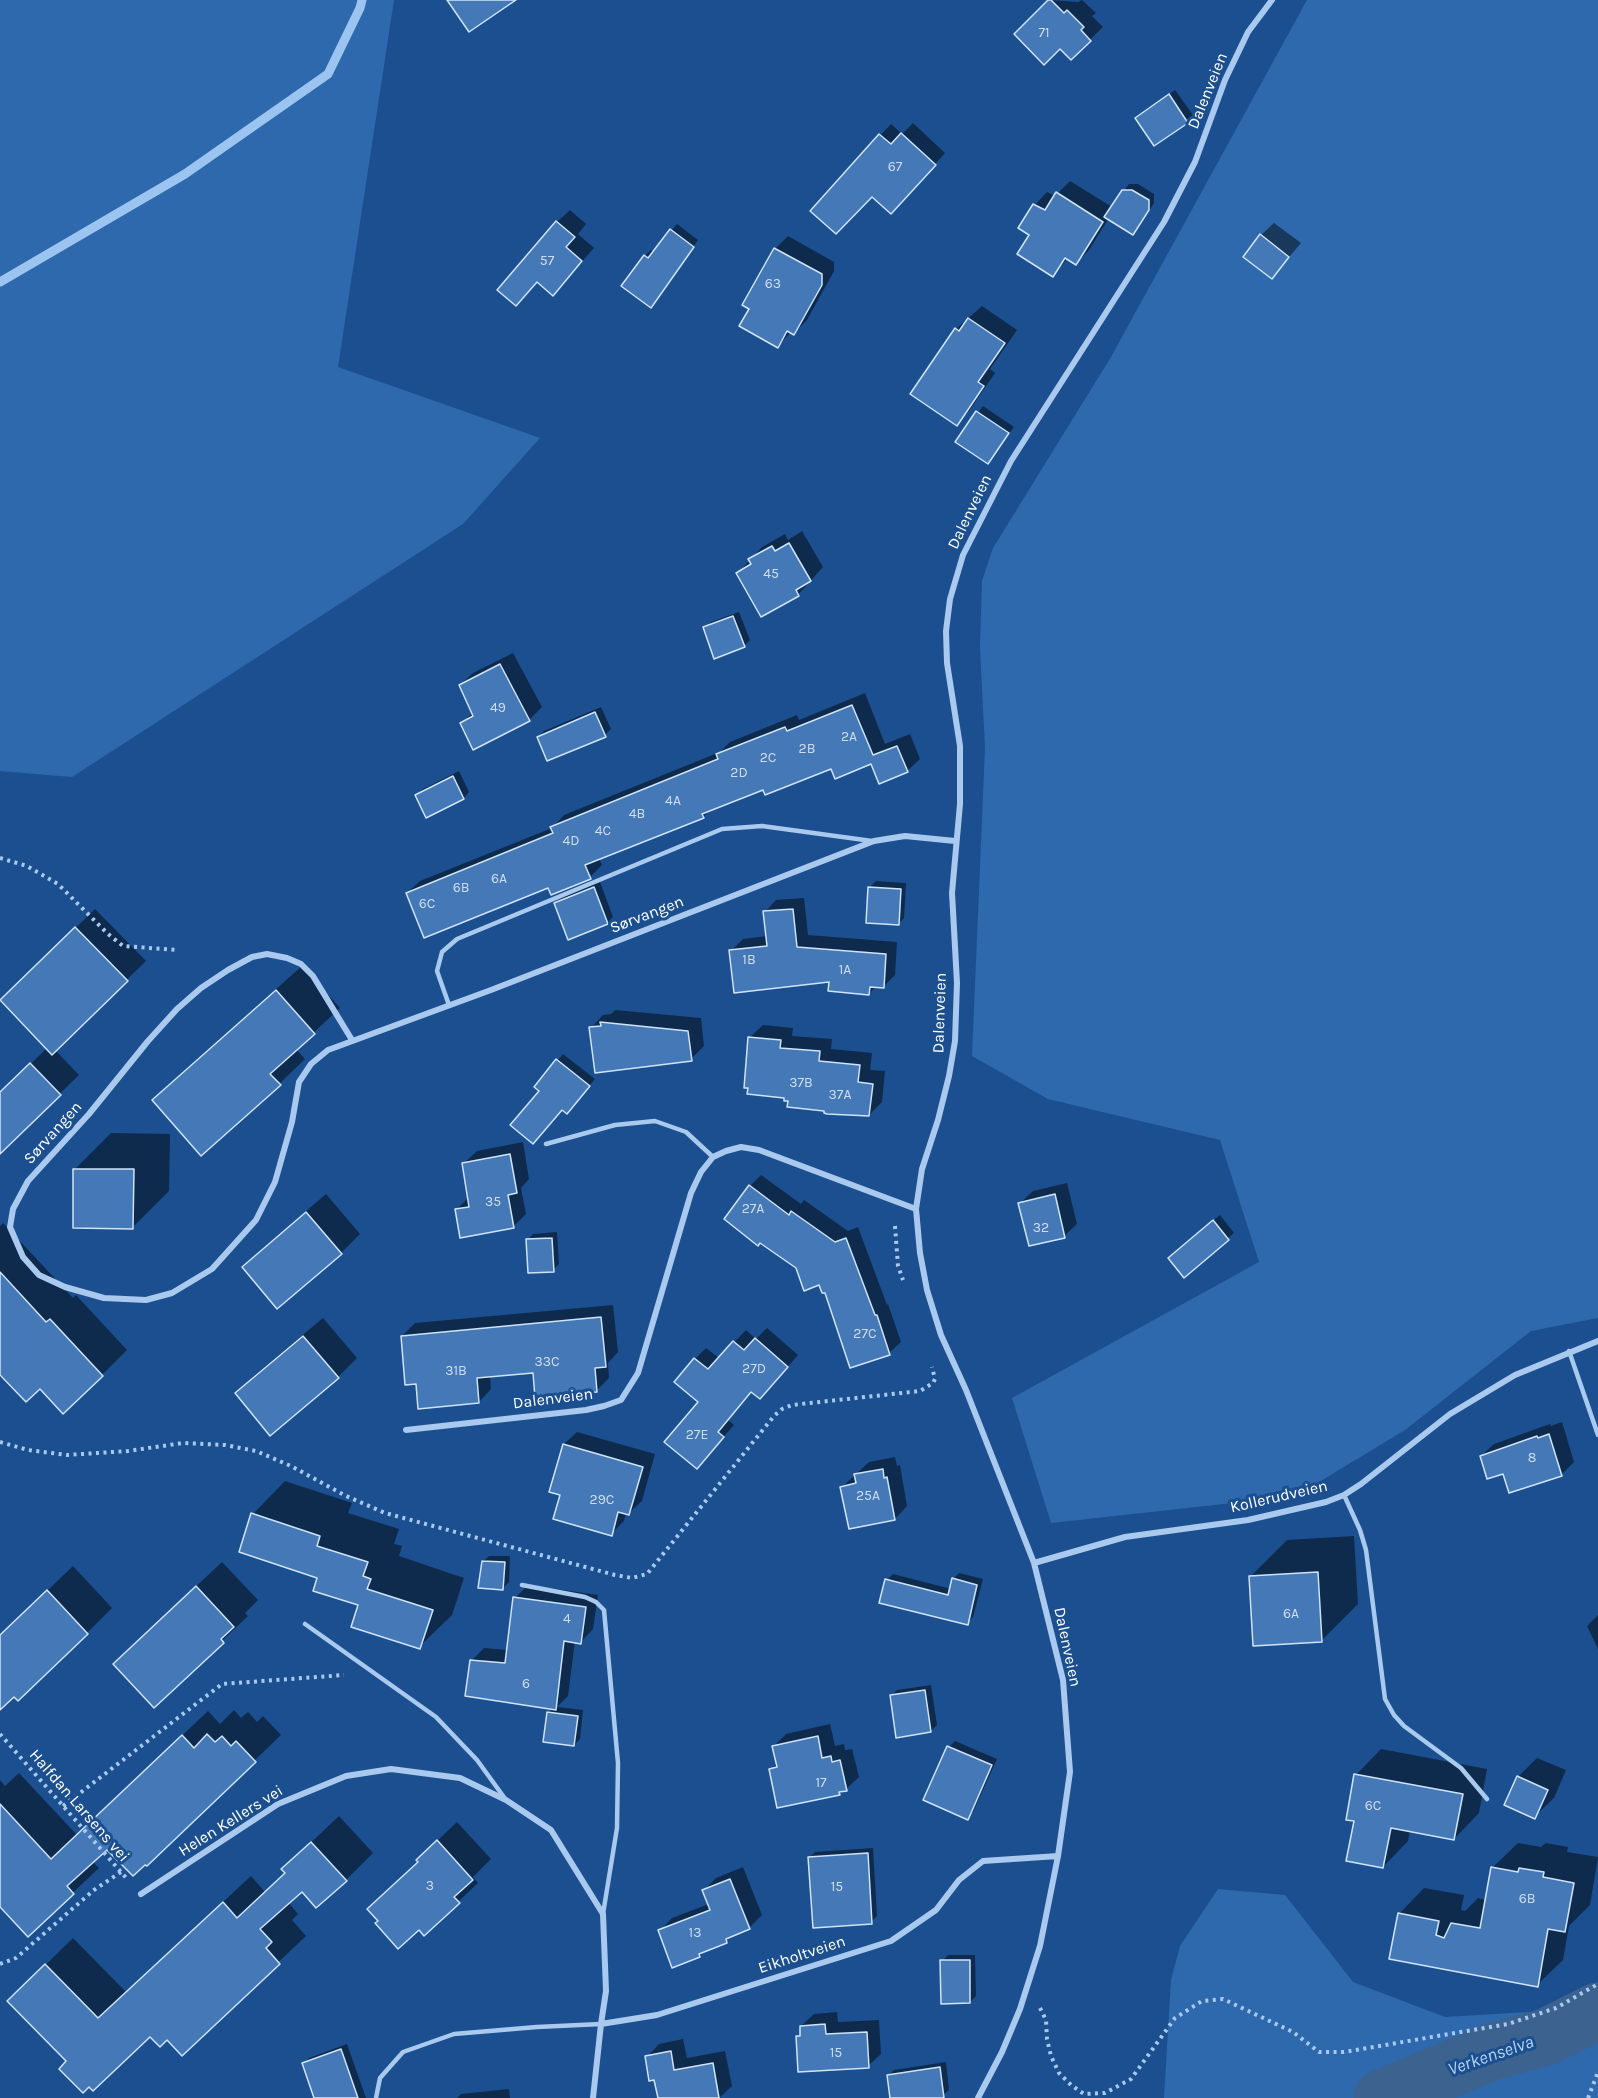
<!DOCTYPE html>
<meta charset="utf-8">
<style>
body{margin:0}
canvas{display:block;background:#1b4f8f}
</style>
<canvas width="1598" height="2098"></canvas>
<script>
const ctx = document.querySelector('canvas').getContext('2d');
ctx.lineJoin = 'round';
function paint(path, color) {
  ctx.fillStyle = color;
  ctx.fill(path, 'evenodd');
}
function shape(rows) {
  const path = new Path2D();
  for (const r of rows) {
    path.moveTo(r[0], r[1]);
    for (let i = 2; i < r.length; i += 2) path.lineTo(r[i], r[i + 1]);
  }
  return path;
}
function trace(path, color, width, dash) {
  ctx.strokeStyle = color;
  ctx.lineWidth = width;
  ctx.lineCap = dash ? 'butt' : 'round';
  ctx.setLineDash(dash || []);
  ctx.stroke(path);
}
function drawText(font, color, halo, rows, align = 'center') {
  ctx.font = font + ' Karla,sans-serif';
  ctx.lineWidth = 6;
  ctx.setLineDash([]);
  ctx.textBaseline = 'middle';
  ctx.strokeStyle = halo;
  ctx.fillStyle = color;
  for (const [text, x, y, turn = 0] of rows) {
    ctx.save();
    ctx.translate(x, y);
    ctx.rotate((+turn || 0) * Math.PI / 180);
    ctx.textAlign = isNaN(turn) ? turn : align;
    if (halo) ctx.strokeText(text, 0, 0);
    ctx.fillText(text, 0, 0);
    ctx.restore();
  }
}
paint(shape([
 [0,0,394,0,338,367,540,438,463,524,72,777,0,771],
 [1307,0,1598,0,1598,1318,1531,1331,1405,1430,1296,1496,1051,1523,1012,1398,1259,1262,1220,1140,1048,1099,972,1056,985,748,980,648,982,581,993,548,1111,357],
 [1218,1889,1285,1895,1353,1982,1445,2017,1562,2010,1598,1991,1598,2098,1164,2098,1171,1980,1180,1946]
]), '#2e69ad');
paint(shape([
 [1050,0,1078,2,1082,0,1096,13,1092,16,1103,27,1071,58],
 [1175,90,1193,115,1154,144,1137,118],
 [913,123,945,153,902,201,851,167,891,124,902,134],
 [1070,181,1112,207,1129,184,1138,184,1154,194,1154,203,1139,227,1133,233,1109,218,1089,250,1076,263,1068,258,1053,275,1031,234,1020,228,1035,205,1047,192,1055,196],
 [570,210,586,224,578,234,594,248,553,294,538,281,516,304,557,222],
 [1274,223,1301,243,1272,277,1261,235],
 [677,224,698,240,657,300,645,256,651,250,654,252],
 [788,236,834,262,834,271,807,320,794,333,791,332,778,346,775,249],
 [982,306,1017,330,990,369,995,373,969,411,957,424,956,329],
 [983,406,1014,427,988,462,957,441],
 [802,531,823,567,798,595,737,574,762,547,785,534,788,540],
 [739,612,750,640,744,646,705,628,711,622],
 [513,653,542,707,529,720,462,723,473,712,460,685,473,673],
 [865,693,885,744,910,734,920,759,907,771,872,762,832,767,764,788,710,810,703,817,599,858,602,865,590,877,549,886,407,893,420,881,552,828,564,815,720,752,730,742,797,715,799,720],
 [601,707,611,729,605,735,538,737,544,731],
 [459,771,469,792,464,798,427,816,417,795,423,789],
 [876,881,906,883,904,918,898,924,870,887],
 [600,882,613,917,607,923,556,904,562,898],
 [804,898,808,935,897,942,895,975,883,987,876,986,869,994,731,951,743,939,767,936,765,912,776,900],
 [95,909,146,961,55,1050,79,1075,6,1146,0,1140,0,1094,47,1048,1,1001],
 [302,966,340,1008,296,1049,305,1059,279,1084,154,1100,179,1075],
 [615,1010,701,1018,704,1046,691,1059,591,1028,603,1015,611,1014],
 [763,1025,793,1028,792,1036,832,1039,831,1049,872,1053,870,1070,885,1071,882,1102,869,1115,826,1109,789,1099,750,1037],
 [563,1054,595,1079,573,1106,536,1086],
 [111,1133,170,1134,169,1191,133,1227,75,1169],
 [523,1142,529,1179,521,1188,526,1214,513,1227,456,1210,469,1197,464,1163,477,1151],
 [761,1175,801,1204,804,1200,848,1231,858,1227,887,1305,888,1304,901,1342,889,1353,820,1284,797,1267,750,1186],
 [1067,1183,1077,1224,1064,1236,1020,1203,1033,1191],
 [326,1194,360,1234,341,1253,244,1267,263,1248],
 [1220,1215,1234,1233,1184,1275,1176,1252],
 [3,1223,73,1298,76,1295,127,1350,102,1375,40,1387,2,1375,0,1378,0,1226],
 [557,1232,559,1264,553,1270,528,1240,533,1234],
 [613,1305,618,1352,608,1363,609,1378,596,1391,534,1372,490,1375,491,1389,479,1402,417,1383,402,1336,415,1323],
 [323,1318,357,1358,338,1377,237,1393,256,1374],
 [767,1328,798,1355,771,1386,752,1391,728,1420,734,1425,697,1467,700,1401,695,1359,706,1348,719,1358,746,1330,756,1339],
 [1562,1422,1574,1462,1561,1475,1504,1472,1481,1456,1494,1444,1550,1424,1551,1426],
 [577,1432,655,1454,642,1501,629,1513,626,1513,624,1521,611,1534,562,1494,564,1444],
 [895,1457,897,1466,900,1465,907,1506,895,1519,842,1487,869,1462],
 [285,1481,352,1503,348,1513,399,1529,394,1544,402,1546,399,1556,464,1578,452,1615,419,1647,319,1577,253,1514],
 [1354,1536,1358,1604,1321,1641,1250,1577,1287,1540],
 [489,1556,510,1556,509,1582,503,1588,483,1562],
 [222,1562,258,1600,245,1613,248,1616,154,1706,140,1639],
 [73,1566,112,1608,87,1633,0,1705,0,1636],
 [959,1573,983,1579,973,1617,967,1623,887,1580,893,1574,951,1589,953,1579],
 [528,1585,598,1595,593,1629,581,1642,575,1641,568,1696,557,1707,583,1710,580,1739,574,1745,549,1712,553,1708,471,1661,484,1648,508,1650,515,1598],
 [1598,1615,1598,1649,1587,1626],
 [931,1685,937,1725,931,1731,891,1696,897,1690],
 [234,1710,241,1718,248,1712,257,1722,263,1716,281,1735,147,1864,107,1848,92,1861,99,1868,28,1935,0,1905,0,1780,5,1786,19,1773,77,1835,208,1711,220,1724],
 [830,1724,835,1746,844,1744,845,1750,852,1749,859,1777,846,1789,839,1794,771,1770,777,1763,774,1746,786,1734],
 [955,1741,997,1759,973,1812,967,1818,925,1799,949,1747],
 [1381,1749,1487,1769,1479,1813,1454,1839,1410,1830,1408,1841,1383,1867,1356,1820,1356,1775],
 [1537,1758,1566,1770,1554,1798,1534,1817,1518,1777],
 [339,1816,373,1853,346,1880,302,1889,288,1902,298,1914,292,1920,306,1936,182,2053,167,2038,150,2034,68,2061,9,2001,73,1938,126,1992,251,1876,265,1892,286,1872,283,1869],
 [457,1822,491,1859,473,1877,478,1883,424,1934,419,1928,380,1921,419,1861,437,1841],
 [1518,1843,1541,1847,1546,1843,1568,1847,1567,1852,1598,1857,1590,1905,1569,1926,1563,1960,1537,1985,1391,1958,1399,1914,1424,1888,1464,1895,1461,1910,1465,1911,1478,1898,1486,1900,1492,1868],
 [873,1848,877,1916,871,1922,809,1858,815,1852],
 [743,1867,762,1915,749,1928,734,1934,726,1941,705,1950,700,1956,673,1966,660,1931,672,1918,709,1904,703,1891,716,1878],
 [948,1955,975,1955,976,1996,970,2002,942,1961],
 [837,2012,838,2022,879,2020,881,2054,868,2066,798,2037,802,2033,801,2026,814,2014],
 [683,2039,687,2058,725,2051,732,2086,719,2098,659,2098,655,2078,647,2057,659,2044],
 [347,2044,366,2098,315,2098,303,2064,309,2058],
 [946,2062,949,2090,943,2095,927,2098,892,2098,888,2076,894,2070],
 [509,2089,510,2098,457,2098,461,2094]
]), '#0007');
trace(shape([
 [0,282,185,174,328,74,360,8,362,0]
]), '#9cc4f0', 9);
trace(shape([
 [1382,2098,1491,2052,1546,2037,1598,2011]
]), '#3c6290', 57);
const building = shape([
 [447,0,516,0,469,32,447,0],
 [1048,0,1051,0,1064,13,1067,10,1084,27,1081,30,1091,41,1071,60,1060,49,1044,65,1014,34,1048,0],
 [1169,94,1188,123,1154,146,1135,118,1169,94],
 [901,133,936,165,891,214,872,197,836,234,810,211,879,134,891,144,901,133],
 [1122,190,1132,190,1149,200,1149,210,1133,235,1104,217,1122,190],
 [1056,192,1103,222,1076,265,1065,258,1053,277,1017,254,1029,235,1018,228,1033,204,1045,210,1056,192],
 [556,221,575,237,566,247,582,261,553,296,537,282,516,306,497,290,556,221],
 [670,229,694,247,651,308,621,286,644,255,648,258,670,229],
 [1260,234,1289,257,1272,279,1243,257,1260,234],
 [774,248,822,274,822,285,794,335,787,331,778,348,739,326,749,309,742,305,774,248],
 [968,318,1005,343,978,382,984,386,957,426,910,394,955,328,959,331,968,318],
 [976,411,1009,433,988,464,955,442,976,411],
 [789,543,811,581,796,590,799,596,761,617,736,573,751,564,748,559,772,546,775,551,789,543],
 [733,616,745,647,714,659,703,627,733,616],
 [500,664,530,721,473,750,460,723,473,716,459,685,500,664],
 [852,705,873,755,897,746,908,772,879,784,871,764,835,779,831,769,765,795,763,790,702,814,704,818,585,865,591,879,551,895,548,888,424,938,406,893,553,833,550,827,718,759,716,754,785,727,787,731,852,705],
 [595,712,606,737,547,761,537,737,595,712],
 [453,776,464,799,426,818,415,795,453,776],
 [594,887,608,924,568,940,554,903,594,887],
 [868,887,901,889,899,925,866,923,868,887],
 [793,909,797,947,886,954,884,988,870,987,869,995,828,991,829,982,734,993,729,950,767,946,763,911,793,909],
 [75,927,128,981,52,1055,0,1000,75,927],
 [276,990,315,1034,270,1074,281,1085,201,1156,152,1100,276,990],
 [600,1022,688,1031,692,1061,595,1073,589,1027,601,1026,600,1022],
 [748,1037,781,1040,780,1048,820,1051,819,1061,860,1065,858,1082,873,1084,869,1116,827,1114,824,1113,824,1111,787,1107,788,1101,784,1101,784,1098,747,1094,748,1088,744,1088,748,1037],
 [556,1059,590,1086,567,1114,562,1110,533,1144,510,1125,539,1091,534,1087,556,1059],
 [30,1063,61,1095,0,1154,0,1092,30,1063],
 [510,1154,517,1193,508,1195,514,1228,460,1238,455,1209,469,1207,462,1163,510,1154],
 [73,1169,134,1169,133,1229,73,1228,73,1169],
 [749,1185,789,1215,791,1211,835,1242,846,1238,875,1315,877,1315,890,1355,850,1368,825,1293,822,1293,819,1285,804,1291,796,1268,760,1243,758,1246,724,1219,749,1185],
 [1055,1194,1065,1238,1029,1246,1018,1203,1055,1194],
 [306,1212,342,1254,277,1309,242,1267,306,1212],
 [1213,1220,1229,1240,1184,1278,1168,1258,1213,1220],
 [552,1238,554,1272,528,1273,526,1239,552,1238],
 [0,1272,46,1322,50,1319,103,1376,63,1414,40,1389,26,1402,0,1375,0,1272],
 [601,1317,606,1367,595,1368,597,1392,535,1398,533,1373,477,1378,479,1403,418,1409,416,1384,405,1385,401,1336,601,1317],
 [303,1336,339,1378,270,1436,235,1393,303,1336],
 [755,1338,788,1367,760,1399,751,1392,718,1432,724,1437,697,1469,664,1442,698,1402,674,1382,694,1358,708,1369,733,1341,744,1350,755,1338],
 [1549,1434,1562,1476,1509,1493,1503,1474,1487,1479,1480,1456,1537,1436,1538,1438,1549,1434],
 [563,1444,643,1467,629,1515,618,1512,612,1536,553,1519,560,1495,549,1492,563,1444],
 [883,1469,884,1478,887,1477,895,1520,849,1529,840,1487,856,1483,854,1474,883,1469],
 [251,1513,320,1536,317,1546,368,1562,363,1576,371,1579,367,1589,433,1610,420,1649,351,1627,358,1605,313,1591,317,1578,239,1552,251,1513],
 [482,1561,505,1562,503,1590,478,1588,482,1561],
 [1318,1572,1322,1642,1253,1646,1249,1576,1318,1572],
 [952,1578,977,1585,968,1625,879,1603,885,1579,948,1595,952,1578],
 [196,1586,234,1627,221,1639,224,1643,154,1708,113,1664,196,1586],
 [47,1590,88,1634,18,1701,14,1697,0,1710,0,1635,47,1590],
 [513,1597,586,1607,581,1644,564,1641,556,1710,465,1696,470,1660,505,1663,513,1597],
 [925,1690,931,1732,896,1738,890,1695,925,1690],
 [547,1712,578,1716,574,1746,543,1742,547,1712],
 [207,1734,215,1742,222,1736,231,1746,236,1741,256,1762,147,1866,145,1865,133,1876,107,1850,67,1886,74,1894,28,1937,0,1907,0,1804,51,1859,182,1735,194,1748,207,1734],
 [818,1736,822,1758,831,1756,832,1762,840,1760,847,1791,839,1792,840,1795,777,1808,769,1769,777,1767,772,1746,818,1736],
 [947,1746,992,1765,968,1820,923,1800,947,1746],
 [1354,1774,1463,1794,1454,1840,1391,1828,1383,1868,1346,1861,1354,1821,1346,1820,1354,1774],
 [1517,1776,1548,1790,1535,1819,1504,1805,1517,1776],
 [437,1840,473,1880,454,1897,460,1903,424,1936,419,1930,398,1949,375,1923,378,1921,367,1909,418,1862,416,1860,437,1840],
 [311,1842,347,1881,316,1908,302,1892,260,1929,272,1942,266,1948,280,1964,182,2056,167,2040,160,2047,150,2037,93,2091,89,2087,83,2093,59,2069,66,2061,7,2001,45,1964,98,2018,223,1902,237,1918,285,1873,281,1869,311,1842],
 [868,1853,872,1924,813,1928,808,1857,868,1853],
 [1491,1867,1518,1872,1519,1868,1544,1872,1543,1877,1574,1883,1565,1932,1548,1929,1538,1987,1389,1959,1398,1913,1439,1921,1436,1935,1444,1938,1451,1923,1480,1928,1491,1867],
 [730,1879,750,1929,726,1939,727,1943,699,1954,700,1957,672,1968,658,1930,710,1910,702,1890,730,1879],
 [940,1960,970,1960,970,2003,941,2004,940,1960],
 [825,2024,826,2034,867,2032,869,2068,798,2072,796,2036,800,2036,800,2026,825,2024],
 [341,2049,358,2098,314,2098,302,2063,341,2049],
 [671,2051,674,2070,713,2063,719,2098,658,2098,654,2080,649,2081,645,2056,671,2051],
 [940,2067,944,2098,890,2098,887,2075,940,2067]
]);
paint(building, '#4478b7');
trace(building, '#cfe3fa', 1.5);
trace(shape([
 [0,858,27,866,58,884,108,934,123,946,177,950],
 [895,1226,898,1266,903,1280],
 [0,1442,28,1450,67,1455,128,1451,183,1443,225,1445,256,1451,291,1466,346,1496,385,1513,615,1575,632,1578,647,1574,774,1416,782,1409,792,1405,920,1391,933,1383,935,1379,932,1367],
 [0,1734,128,1880],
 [63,1806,222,1684,344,1675],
 [0,1964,16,1958,94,1890,121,1872],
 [1040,2008,1046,2020,1047,2039,1051,2056,1059,2073,1071,2085,1084,2094,1105,2093,1131,2079,1175,2018,1202,2001,1223,1999,1293,2032,1319,2052,1344,2052,1508,2024,1556,2008,1598,1984],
 [1588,2098,1598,2072]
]), '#a9c9ee', 4, [3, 4.5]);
trace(shape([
 [449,1005,437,971,442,952,457,939,722,829,762,826,872,841],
 [546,1144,615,1125,655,1121,686,1132,713,1157],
 [1569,1351,1598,1435],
 [1344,1495,1360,1530,1366,1550,1385,1699,1394,1715,1404,1726,1461,1768,1487,1799],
 [522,1585,585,1597,596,1602,604,1610,618,1763,617,1828,603,1914],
 [305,1624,436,1717,477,1760,506,1800],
 [376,2098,380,2078,403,2052,454,2034,537,2027,601,2024]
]), '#a9c9ee', 4.5);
trace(shape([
 [352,1040,313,976,301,964,287,958,267,954,252,957,228,970,201,988,177,1009,148,1041,89,1114,28,1181,13,1209,10,1227,23,1257,39,1275,65,1287,104,1298,146,1300,172,1293,212,1269,256,1220,275,1182,292,1122,299,1082,311,1064,328,1050,491,990,874,841,905,836,955,841],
 [406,1430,586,1410,604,1406,621,1400,638,1373,691,1193,701,1172,713,1157,726,1151,741,1147,759,1150,916,1209],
 [1034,1563,1125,1537,1248,1520,1326,1502,1344,1495,1361,1484,1450,1414,1515,1375,1598,1341],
 [141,1894,278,1804,346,1776,391,1769,460,1778,506,1800,551,1830,603,1914,606,1991,601,2024],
 [593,2098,601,2024,657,2015,891,1941,936,1910,959,1880,983,1861,1058,1856],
 [978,2098,1002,2052,1020,2009,1040,1946,1058,1856,1070,1772,1063,1680,1034,1563,966,1390,941,1335,927,1290,920,1253,916,1209,922,1169,938,1120,949,1076,955,1041,957,983,952,893,960,804,960,746,947,663,946,631,950,599,963,555,1011,461,1164,222,1195,162,1225,80,1248,32,1272,0]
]), '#a9c9ee', 6);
drawText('14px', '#d0dded', null, [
 ["71",1044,33],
 ["67",895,167],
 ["57",547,261],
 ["63",773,284],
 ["45",771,574],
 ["49",498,708],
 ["2A",849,737],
 ["2B",807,749],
 ["2C",768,758],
 ["2D",739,773],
 ["4A",673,801],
 ["4B",637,814],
 ["4C",603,831],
 ["4D",571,841],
 ["6A",499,879],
 ["6B",461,888],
 ["6C",427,904],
 ["1B",749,960],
 ["1A",845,970],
 ["37B",801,1083],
 ["37A",840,1095],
 ["35",493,1202],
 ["27A",753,1209],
 ["32",1041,1228],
 ["27C",865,1334],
 ["33C",547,1362],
 ["27D",754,1369],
 ["31B",456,1371],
 ["27E",697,1435],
 ["8",1532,1458],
 ["25A",868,1496],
 ["29C",602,1500],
 ["6A",1291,1614],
 ["4",567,1619],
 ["6",526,1684],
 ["17",821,1783],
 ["6C",1373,1806],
 ["3",430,1886],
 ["15",837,1887],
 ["6B",1527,1899],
 ["13",695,1933],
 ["15",836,2053]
]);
drawText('16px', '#fff', '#1b4f8f', [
 ["Dalenveien",1208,91,-68],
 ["Dalenveien",970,512,-64],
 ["Sørvangen",647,915,-21],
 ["Dalenveien",940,1013,-88],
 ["Sørvangen",53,1133,-48],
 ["Dalenveien",553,1399,-7],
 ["Kollerudveien",1279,1497,-13],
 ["Dalenveien",1067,1647,78],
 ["Halfdan Larsens vei",79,1806,49],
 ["Helen Kellers vei",231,1821,-32],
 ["Eikholtveien",802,1955,-18]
]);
drawText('italic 18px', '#b5d3f5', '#1b4f8f', [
 ["Verkenselva",1491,2056,-19]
]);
</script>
